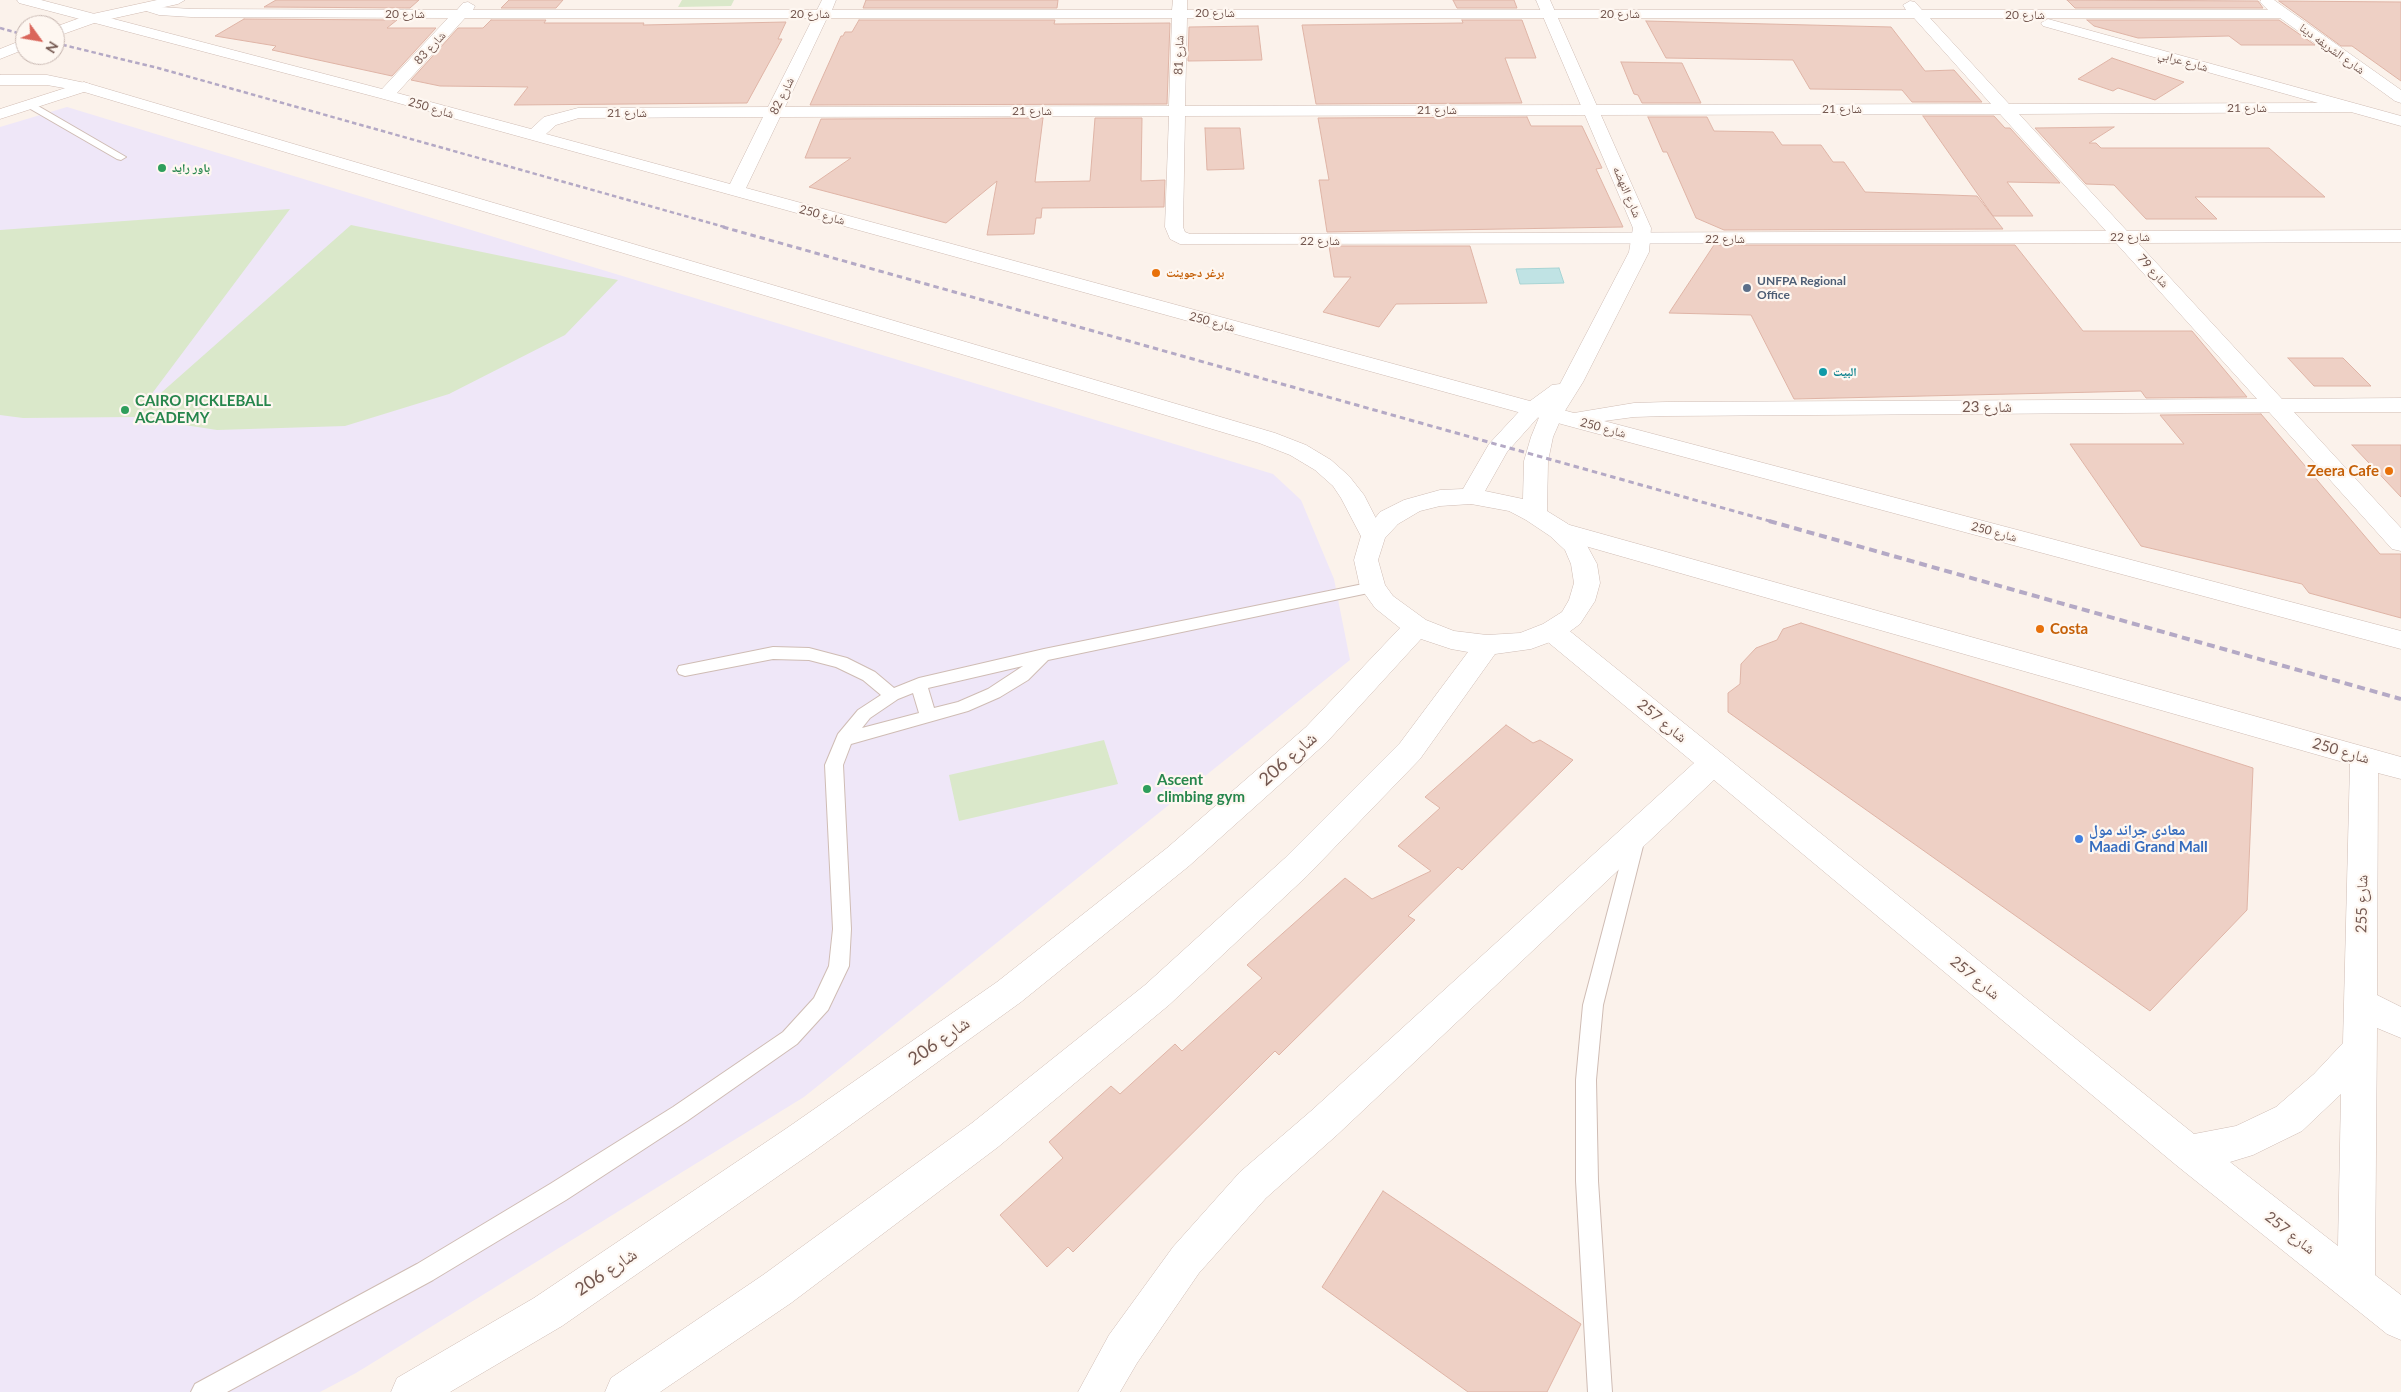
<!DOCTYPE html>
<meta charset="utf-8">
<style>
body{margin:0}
#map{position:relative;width:2401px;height:1392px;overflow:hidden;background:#fbf2eb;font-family:Lato,sans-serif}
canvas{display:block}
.north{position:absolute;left:15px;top:15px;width:50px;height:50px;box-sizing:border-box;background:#fef7f1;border:1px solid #c7b7b1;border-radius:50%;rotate:122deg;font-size:14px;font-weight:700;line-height:20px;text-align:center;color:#745850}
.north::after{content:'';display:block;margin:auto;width:18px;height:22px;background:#da665b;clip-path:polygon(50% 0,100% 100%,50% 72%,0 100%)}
</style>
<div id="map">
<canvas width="2401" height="1392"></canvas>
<div class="north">N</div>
</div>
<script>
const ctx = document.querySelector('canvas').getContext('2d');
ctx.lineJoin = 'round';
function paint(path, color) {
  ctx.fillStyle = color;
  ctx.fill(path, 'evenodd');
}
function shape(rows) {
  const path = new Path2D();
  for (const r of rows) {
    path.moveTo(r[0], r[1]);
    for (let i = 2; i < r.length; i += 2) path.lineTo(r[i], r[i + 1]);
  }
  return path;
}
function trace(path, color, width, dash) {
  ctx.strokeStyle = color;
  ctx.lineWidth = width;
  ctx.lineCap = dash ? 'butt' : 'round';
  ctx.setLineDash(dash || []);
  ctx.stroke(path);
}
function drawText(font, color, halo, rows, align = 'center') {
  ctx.font = font + ' Lato,"Noto Naskh Arabic",sans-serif';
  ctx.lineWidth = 4.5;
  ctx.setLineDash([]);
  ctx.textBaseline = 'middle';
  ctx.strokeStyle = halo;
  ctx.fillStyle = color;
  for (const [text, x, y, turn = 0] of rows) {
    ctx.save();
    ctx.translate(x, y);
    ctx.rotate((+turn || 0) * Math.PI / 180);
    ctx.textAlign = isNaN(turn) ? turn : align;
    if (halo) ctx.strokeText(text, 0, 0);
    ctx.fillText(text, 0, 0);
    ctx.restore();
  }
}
paint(shape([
 [67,107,1273,474,1301,500,1334,579,1350,660,804,1097,356,1373,320,1392,0,1392,0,127]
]), '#efe7f8');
paint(shape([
 [682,0,734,0,731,6,678,7],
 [290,209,136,415,351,225,618,280,565,335,449,394,345,426,217,430,133,417,23,418,0,415,0,230],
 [1104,740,1118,784,959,821,949,775]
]), '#dae8ca');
const water = shape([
 [1559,268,1564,283,1520,284,1516,269,1559,268]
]);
paint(water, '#c0e3e4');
trace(water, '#a7d4d4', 1);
const building = shape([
 [276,0,419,0,410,8,264,7,276,0],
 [509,0,563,0,556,8,501,8,509,0],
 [866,0,1058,0,1057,8,863,8,866,0],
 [1453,0,1514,0,1517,8,1457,8,1453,0],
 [2067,0,2258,1,2263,8,2075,8,2067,0],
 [2279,1,2401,2,2401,81,2352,46,2341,46,2279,1],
 [244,19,397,20,387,28,436,28,392,76,272,50,276,46,215,36,244,19],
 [491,20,546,20,544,23,644,23,643,25,786,22,778,39,782,39,747,103,514,105,528,87,440,86,411,80,458,28,483,28,491,20],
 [859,20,1055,20,1054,24,1170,23,1167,104,810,105,841,36,843,36,845,32,852,32,859,20],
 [1462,20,1522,20,1536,58,1505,58,1522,103,1316,104,1302,25,1463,23,1462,20],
 [2087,20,2279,20,2315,45,2241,45,2229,36,2138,38,2094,26,2087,20],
 [1646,21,1891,27,1925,71,1954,70,1982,102,1912,102,1902,90,1810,89,1793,60,1666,58,1646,21],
 [1258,26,1262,60,1188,61,1189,27,1258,26],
 [2112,58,2184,82,2155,100,2118,88,2113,91,2078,79,2112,58],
 [1621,62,1682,63,1701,103,1642,103,1638,95,1634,94,1621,62],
 [1923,116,1994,116,2005,128,2010,128,2060,183,2007,182,2033,216,1993,216,1923,116],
 [1527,117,1531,126,1582,126,1602,168,1596,169,1623,227,1327,232,1319,180,1329,180,1318,118,1527,117],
 [1648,117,1707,117,1714,131,1773,132,1782,145,1821,145,1833,162,1844,162,1865,192,1977,196,2003,229,1724,230,1696,218,1667,152,1663,152,1648,117],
 [1043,118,1035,182,1090,181,1095,118,1142,118,1141,181,1165,180,1164,207,1042,208,1041,218,1036,218,1034,234,987,235,997,181,946,223,809,187,851,158,805,158,821,119,1043,118],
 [2114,127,2089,143,2096,143,2101,148,2269,148,2325,197,2195,197,2217,219,2146,219,2114,185,2086,184,2035,128,2114,127],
 [1205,128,1240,128,1244,169,1207,170,1205,128],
 [1714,245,2015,245,2083,331,2192,331,2247,397,2146,398,2141,391,1794,399,1751,315,1669,313,1714,245],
 [1329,246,1470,246,1487,303,1396,304,1379,327,1323,312,1351,277,1334,277,1329,246],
 [2288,358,2343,358,2371,386,2314,386,2288,358],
 [2261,414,2380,554,2401,554,2401,618,2309,593,2302,584,2141,546,2070,444,2184,444,2160,415,2261,414],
 [2352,445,2401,445,2401,497,2352,445],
 [1801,623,2253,768,2247,910,2150,1011,1728,712,1728,693,1740,684,1741,664,1756,648,1777,640,1783,629,1801,623],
 [1506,725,1533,743,1540,740,1573,760,1462,870,1458,867,1408,916,1415,920,1279,1055,1275,1051,1073,1252,1068,1247,1047,1267,1000,1215,1063,1158,1049,1142,1111,1086,1120,1094,1175,1044,1182,1051,1262,978,1247,965,1345,878,1372,899,1431,871,1398,846,1440,808,1425,797,1506,725],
 [1383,1191,1581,1324,1547,1392,1468,1392,1322,1287,1383,1191]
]);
paint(building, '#eed0c5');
trace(building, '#dfb4a6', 1);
const service = shape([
 [27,103,33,103,126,157,121,160,117,159,27,107,27,103],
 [1373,582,1378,583,1381,587,1378,591,1048,660,1028,680,1000,697,968,711,851,744,843,765,851,929,849,966,828,1010,797,1044,687,1121,566,1200,433,1280,227,1392,191,1392,195,1384,417,1264,550,1184,673,1107,783,1032,814,998,829,966,833,929,825,765,838,734,858,710,881,695,863,680,836,667,809,660,773,659,685,676,679,674,677,670,679,666,773,647,809,648,847,658,875,672,894,688,919,678,1044,649,1373,582],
 [1023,666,988,689,958,702,934,708,928,688,1023,666],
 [913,693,919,713,862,728,870,718,898,699,913,693],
 [1636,831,1642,833,1645,838,1603,1005,1596,1080,1598,1181,1612,1392,1588,1392,1576,1181,1576,1080,1583,1005,1627,838,1630,833,1636,831]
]);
const minor = shape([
 [17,0,41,0,382,89,448,18,191,17,159,15,143,10,141,7,148,3,161,7,191,9,457,10,463,3,468,2,475,6,473,10,817,10,822,0,836,0,832,10,1172,10,1173,0,1187,0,1187,10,1906,10,1903,5,1910,1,1915,2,1922,10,2268,10,2260,2,2261,0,2274,0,2401,90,2401,103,2395,101,2280,18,1930,18,2009,104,2318,103,2043,26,2041,23,2048,19,2401,116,2401,126,2351,112,2019,114,2127,231,2401,230,2401,242,2138,243,2282,399,2401,398,2401,412,2294,412,2401,528,2401,551,2392,549,2269,412,1666,416,1634,417,1604,421,2401,631,2401,649,1565,425,380,98,19,3,17,0],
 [465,18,813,18,768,107,578,108,544,117,531,129,397,93,465,18],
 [827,18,1172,18,1169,106,785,107,827,18],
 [1187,18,1914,18,1991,104,1185,106,1187,18],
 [2000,114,2106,231,1190,234,1185,232,1183,227,1185,116,2000,114],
 [1169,116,1165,227,1170,239,1180,244,2116,243,2257,399,1666,402,1634,403,1574,413,746,188,780,117,1169,116],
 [763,117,730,184,546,134,556,125,579,118,763,117],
 [0,75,47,75,90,84,1275,433,1306,445,1331,460,1349,476,1364,495,1385,536,1382,542,1373,544,1364,542,1341,498,1333,486,1315,470,1290,455,1259,443,81,91,47,85,0,85,0,75],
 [1559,522,2401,757,2401,779,2378,773,2377,995,2401,1007,2401,1038,2377,1028,2375,1275,2401,1295,2401,1340,2387,1334,2176,1165,1714,780,1337,1135,1266,1198,1199,1273,1137,1363,1120,1392,1078,1392,1109,1335,1173,1247,1240,1172,1311,1111,1694,763,1543,638,1539,631,1543,624,1552,622,1561,624,2194,1134,2236,1126,2276,1107,2314,1074,2343,1043,2350,764,1550,536,1547,530,1550,524,1559,522],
 [2341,1094,2338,1246,2230,1162,2253,1155,2302,1131,2341,1094]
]);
const tertiary = shape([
 [1536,0,1550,0,1651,228,1649,252,1583,382,1563,414,1553,437,1548,461,1547,511,1568,524,1584,540,1597,564,1600,583,1595,601,1580,624,1561,638,1531,649,1495,654,1420,759,1307,876,1169,1005,998,1147,791,1303,660,1392,605,1392,611,1378,763,1275,972,1123,1145,985,1285,858,1400,743,1468,652,1451,649,1421,639,1326,743,1189,866,1021,1002,813,1152,562,1326,450,1392,391,1392,397,1378,534,1298,787,1128,997,982,1167,848,1306,727,1400,628,1375,608,1360,587,1354,560,1361,536,1380,512,1404,500,1440,490,1463,489,1489,444,1526,404,1552,385,1560,384,1629,252,1633,228,1536,0],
 [1540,415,1531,437,1524,461,1523,499,1485,491,1507,452,1540,415],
 [1471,504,1509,511,1526,520,1550,536,1565,550,1571,564,1574,583,1569,600,1562,612,1543,624,1520,633,1487,635,1454,631,1426,620,1393,596,1385,585,1378,560,1385,538,1398,524,1420,511,1440,506,1471,504]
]);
const secondary = shape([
 [157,0,185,0,178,4,97,22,55,37,55,27,88,15,157,0],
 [25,39,25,49,0,59,0,49,25,39],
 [84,82,90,84,92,87,90,90,0,119,0,109,84,82]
]);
trace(service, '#cfbcb4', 2);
trace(minor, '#cfbcb4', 1);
trace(tertiary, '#cfbcb4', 1);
trace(secondary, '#d1bbb2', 1);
paint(service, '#fff');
paint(minor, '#fff');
paint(tertiary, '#fff');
paint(secondary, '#fff');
trace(shape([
 [0,28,25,35],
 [55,43,158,68,728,228]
]), '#b4a9c5', 2.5, [4.5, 3]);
trace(shape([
 [723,227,1773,522]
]), '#b4a9c5', 3, [5.5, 4]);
trace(shape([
 [1769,521,2401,699]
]), '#b4a9c5', 4, [8, 5]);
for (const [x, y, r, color] of [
 [162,168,5,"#2e9e5b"],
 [1156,273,5,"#e8710a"],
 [1747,288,5,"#5c6f8a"],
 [1823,372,5,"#0f9aa8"],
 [125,410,5,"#2e9e5b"],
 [2389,471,5,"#e8710a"],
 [2040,629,5,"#e8710a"],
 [1147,789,5,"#2e9e5b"],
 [2079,839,5,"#3f7fe0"]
]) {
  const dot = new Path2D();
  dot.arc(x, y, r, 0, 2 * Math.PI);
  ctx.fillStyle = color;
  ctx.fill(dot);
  trace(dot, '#fef7f1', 2);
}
drawText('12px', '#745850', '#fef7f1', [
 ["شارع 20",1215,13],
 ["شارع 20",405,14],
 ["شارع 20",810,14],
 ["شارع 20",1620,14],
 ["شارع 20",2025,15],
 ["شارع 83",430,48,-47],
 ["شارع الشريفه دينا",2332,49,36],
 ["شارع 81",1179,55,-88],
 ["شارع عرابي",2183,61,16],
 ["شارع 82",782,96,-64],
 ["شارع 250",431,108,16],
 ["شارع 21",2247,108],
 ["شارع 21",1842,109],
 ["شارع 21",1437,110],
 ["شارع 21",1032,111],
 ["شارع 21",627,113],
 ["شارع النهضه",1627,192,67],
 ["شارع 250",822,215,15],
 ["شارع 22",2130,237],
 ["شارع 22",1725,239],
 ["شارع 22",1320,241],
 ["شارع 79",2153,271,48],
 ["شارع 250",1212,322,15],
 ["شارع 250",1603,428,15],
 ["شارع 250",1994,532,15]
]);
drawText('bold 12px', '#27864d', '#fef7f1', [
 ["باور رايد",172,168]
], 'left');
drawText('bold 12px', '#c56008', '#fef7f1', [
 ["برغر دجوينت",1166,273]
], 'left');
drawText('bold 12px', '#4e5e75', '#fef7f1', [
 ["UNFPA Regional",1757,281],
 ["Office",1757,295]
], 'left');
drawText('bold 12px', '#0d838f', '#fef7f1', [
 ["البيت",1833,372]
], 'left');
drawText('bold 15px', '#27864d', '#fef7f1', [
 ["CAIRO PICKLEBALL",135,401],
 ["ACADEMY",135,418],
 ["Ascent",1157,780],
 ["climbing gym",1157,797]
], 'left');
drawText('15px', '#745850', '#fef7f1', [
 ["شارع 23",1987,407],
 ["شارع 257",1662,721,39],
 ["شارع 250",2341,751,16],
 ["شارع 255",2362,904,-89],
 ["شارع 257",1975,978,39],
 ["شارع 257",2290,1233,38]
]);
drawText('bold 15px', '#c56008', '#fef7f1', [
 ["Zeera Cafe",2379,471],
 ["Costa",2050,629,"left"]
], 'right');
drawText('bold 15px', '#366cbe', '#fef7f1', [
 ["معادى جراند مول",2089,830],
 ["Maadi Grand Mall",2089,847]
], 'left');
drawText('18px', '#745850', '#fef7f1', [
 ["شارع 206",1288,759,-42],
 ["شارع 206",939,1041,-35],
 ["شارع 206",606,1272,-34]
]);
</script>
